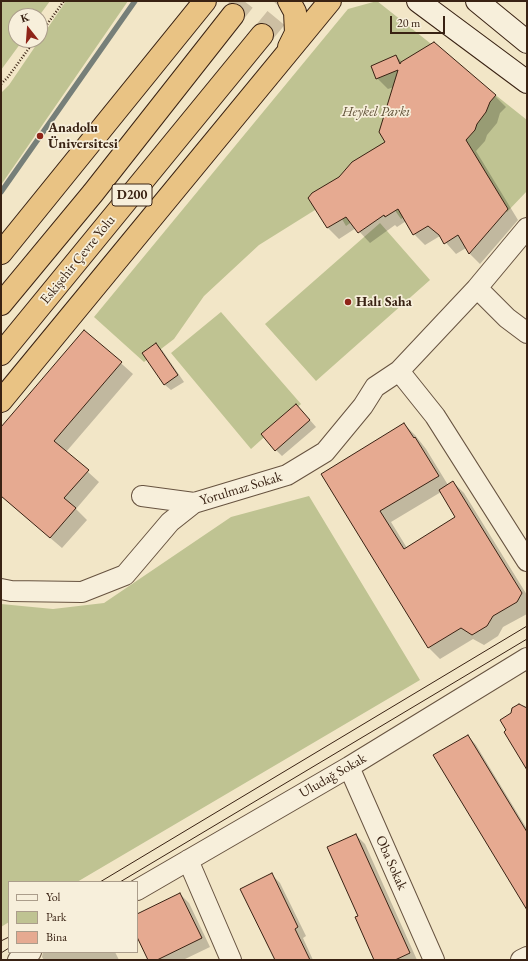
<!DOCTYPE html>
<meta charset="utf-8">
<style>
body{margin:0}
#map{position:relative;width:528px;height:961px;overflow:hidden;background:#f2e6c7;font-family:"EB Garamond",serif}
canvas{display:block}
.frame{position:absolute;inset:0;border:2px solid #392213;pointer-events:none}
.legend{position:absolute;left:8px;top:881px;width:130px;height:72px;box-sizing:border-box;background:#f7efdb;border:1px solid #ab9d8b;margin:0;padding:5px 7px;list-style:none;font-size:12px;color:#392213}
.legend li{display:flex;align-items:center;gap:8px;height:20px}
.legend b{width:20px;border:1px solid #ab9d8b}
.north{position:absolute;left:8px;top:8px;width:40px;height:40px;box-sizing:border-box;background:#f7efdb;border:1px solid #ab9d8b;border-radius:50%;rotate:343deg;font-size:11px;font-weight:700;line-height:16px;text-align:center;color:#392213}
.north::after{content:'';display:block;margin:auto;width:14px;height:18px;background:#8f2418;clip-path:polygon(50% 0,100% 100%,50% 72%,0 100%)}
.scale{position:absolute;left:390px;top:16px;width:55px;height:18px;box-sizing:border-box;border:2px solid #392213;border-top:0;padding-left:5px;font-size:12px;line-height:14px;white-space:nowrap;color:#392213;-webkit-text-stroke:3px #f7efdb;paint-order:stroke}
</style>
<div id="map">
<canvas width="528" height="961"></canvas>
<div class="frame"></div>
<ul class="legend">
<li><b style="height:5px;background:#f7efdb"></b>Yol</li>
<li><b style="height:11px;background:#bfc392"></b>Park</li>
<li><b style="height:11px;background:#e6aa91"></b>Bina</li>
</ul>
<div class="north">K</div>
<div class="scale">20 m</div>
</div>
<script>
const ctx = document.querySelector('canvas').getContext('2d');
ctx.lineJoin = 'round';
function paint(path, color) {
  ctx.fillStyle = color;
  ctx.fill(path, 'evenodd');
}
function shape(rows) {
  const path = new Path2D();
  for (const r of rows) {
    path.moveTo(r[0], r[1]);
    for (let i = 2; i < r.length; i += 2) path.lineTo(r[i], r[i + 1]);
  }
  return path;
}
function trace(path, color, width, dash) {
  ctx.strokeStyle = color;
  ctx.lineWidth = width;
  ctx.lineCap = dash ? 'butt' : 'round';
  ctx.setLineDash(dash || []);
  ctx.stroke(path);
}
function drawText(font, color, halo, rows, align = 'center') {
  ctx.font = font + ' "EB Garamond",serif';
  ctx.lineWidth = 3.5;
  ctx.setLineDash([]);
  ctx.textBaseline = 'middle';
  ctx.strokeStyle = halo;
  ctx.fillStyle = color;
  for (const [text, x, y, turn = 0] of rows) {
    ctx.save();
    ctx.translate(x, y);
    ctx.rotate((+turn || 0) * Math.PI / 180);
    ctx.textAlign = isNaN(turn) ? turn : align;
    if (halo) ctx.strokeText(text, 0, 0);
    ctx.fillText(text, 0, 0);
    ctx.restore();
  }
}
paint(shape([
 [1,1,50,1,39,16,16,16,16,40,23,40,1,70],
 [66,1,128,1,1,185,1,93,9,85],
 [377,1,527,120,527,191,507,212,464,184,401,219,386,198,346,226,331,200,259,245,204,296,174,339,144,362,94,317,348,9],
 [380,223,430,280,316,381,265,324],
 [221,312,301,404,251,449,171,353],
 [309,496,420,680,77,882,9,882,9,922,1,927,1,604,53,609,104,603,231,517]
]), '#bfc392');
paint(shape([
 [396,56,402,62,495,96,506,107,500,113,497,123,487,135,485,141,476,151,518,220,480,264,469,253,466,248,456,254,440,236,425,245,414,234,406,221,397,227,395,225,370,243,356,228,339,239,328,228,310,198,340,178,386,142,394,87,388,89,377,78],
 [85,331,133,374,66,452,99,482,76,509,87,520,62,548,1,496,1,428],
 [156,344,162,350,184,382,171,390,165,385,143,353],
 [302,411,316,427,282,456,276,450],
 [404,424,415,435,426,449,448,485,453,482,464,493,527,595,527,614,503,627,498,636,484,645,473,639,440,659,429,648,322,475],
 [441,492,457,517,407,548,391,522],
 [468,736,476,745,527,829,527,908],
 [356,835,365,844,417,960,375,960,359,917],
 [272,875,280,883,306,936,303,938,313,960,276,960],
 [180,894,189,903,210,947,183,960,149,960,137,934,137,915],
 [43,952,115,952,119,960,44,960,42,957]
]), '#0003');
trace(shape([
 [1,192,135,1]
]), '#767f79', 5.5);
const building = shape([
 [434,42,496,95,490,102,486,112,477,124,475,130,466,140,508,209,469,254,458,235,444,244,439,235,428,226,413,235,398,209,385,217,384,215,358,233,346,217,327,228,308,198,312,193,339,177,352,162,385,142,379,132,398,70,376,79,371,66,396,55,400,64,401,62,434,42],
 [84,330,122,362,54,441,89,470,64,498,76,508,50,538,1,496,1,427,84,330],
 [156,343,178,375,164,385,142,353,156,343],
 [296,404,310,420,275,451,261,434,296,404],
 [404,423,414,438,415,437,439,476,380,511,404,549,455,517,439,490,453,481,522,593,517,602,493,616,487,626,472,635,461,628,428,648,321,474,404,423],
 [519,704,527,708,527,770,504,732,506,730,500,720,511,713,512,708,519,704],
 [468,735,527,832,527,910,433,755,468,735],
 [356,834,410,953,395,960,374,960,355,917,358,916,327,847,356,834],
 [272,873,298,927,295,929,310,960,275,960,240,889,272,873],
 [180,893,202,938,157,960,148,960,137,937,137,914,180,893]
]);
paint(building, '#e6aa91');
trace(building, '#392213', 1);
trace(shape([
 [233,15,244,1],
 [262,35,290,1]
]), '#cdbfa3', 22, [22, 11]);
const minor = shape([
 [527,228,477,288,507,318,527,333],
 [399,371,435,416,527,561],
 [142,496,194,503],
 [1,589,11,591,82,592,125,575,170,522,194,503,287,475,325,452,363,406,375,387,399,371,477,288],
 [349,767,434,960],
 [188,860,231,960],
 [137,890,349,767,527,658],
 [18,960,31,952],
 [521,960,527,957]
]);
const secondary = shape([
 [418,1,527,82],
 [477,1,527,42]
]);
const trunk = shape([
 [289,47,296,33,295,12,289,1],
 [1,253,205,1],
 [1,304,93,193,233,15],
 [1,354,262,35],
 [1,401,330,1]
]);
trace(minor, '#675340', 22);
trace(secondary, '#392213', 24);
trace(trunk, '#392213', 24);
trace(shape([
 [40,34,64,1],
 [1,84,8,77,35,40]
]), '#392213', 2.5, [1, 2]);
trace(minor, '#f7efdb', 20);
trace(secondary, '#f7efdb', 22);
trace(trunk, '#e9c384', 22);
trace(shape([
 [100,882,527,626],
 [120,882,527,639],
 [1,941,9,937],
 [1,953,9,948]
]), '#392213', 1);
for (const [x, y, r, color] of [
 [40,136,4,"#8f2418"],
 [348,302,4,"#8f2418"]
]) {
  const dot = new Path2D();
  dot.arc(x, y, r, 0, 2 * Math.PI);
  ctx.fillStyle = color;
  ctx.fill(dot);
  trace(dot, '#f7efdb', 1.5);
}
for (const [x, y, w] of [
 [132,195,40]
]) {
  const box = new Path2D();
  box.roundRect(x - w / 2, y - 11, w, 22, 3);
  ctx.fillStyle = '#f7efdb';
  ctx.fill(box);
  trace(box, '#392213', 1);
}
drawText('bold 13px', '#392213', null, [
 ["D200",132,195]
]);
drawText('italic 14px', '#615239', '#f7efdb', [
 ["Heykel Parkı",376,112]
]);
drawText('bold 14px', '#392213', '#f7efdb', [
 ["Anadolu",48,128],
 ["Üniversitesi",48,144],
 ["Halı Saha",356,302]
], 'left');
drawText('14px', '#392213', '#f7efdb', [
 ["Eskişehir Çevre Yolu",78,260,-51],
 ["Yorulmaz Sokak",241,489,-17],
 ["Uludağ Sokak",333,776,-30],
 ["Oba Sokak",391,863,66]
]);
</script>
